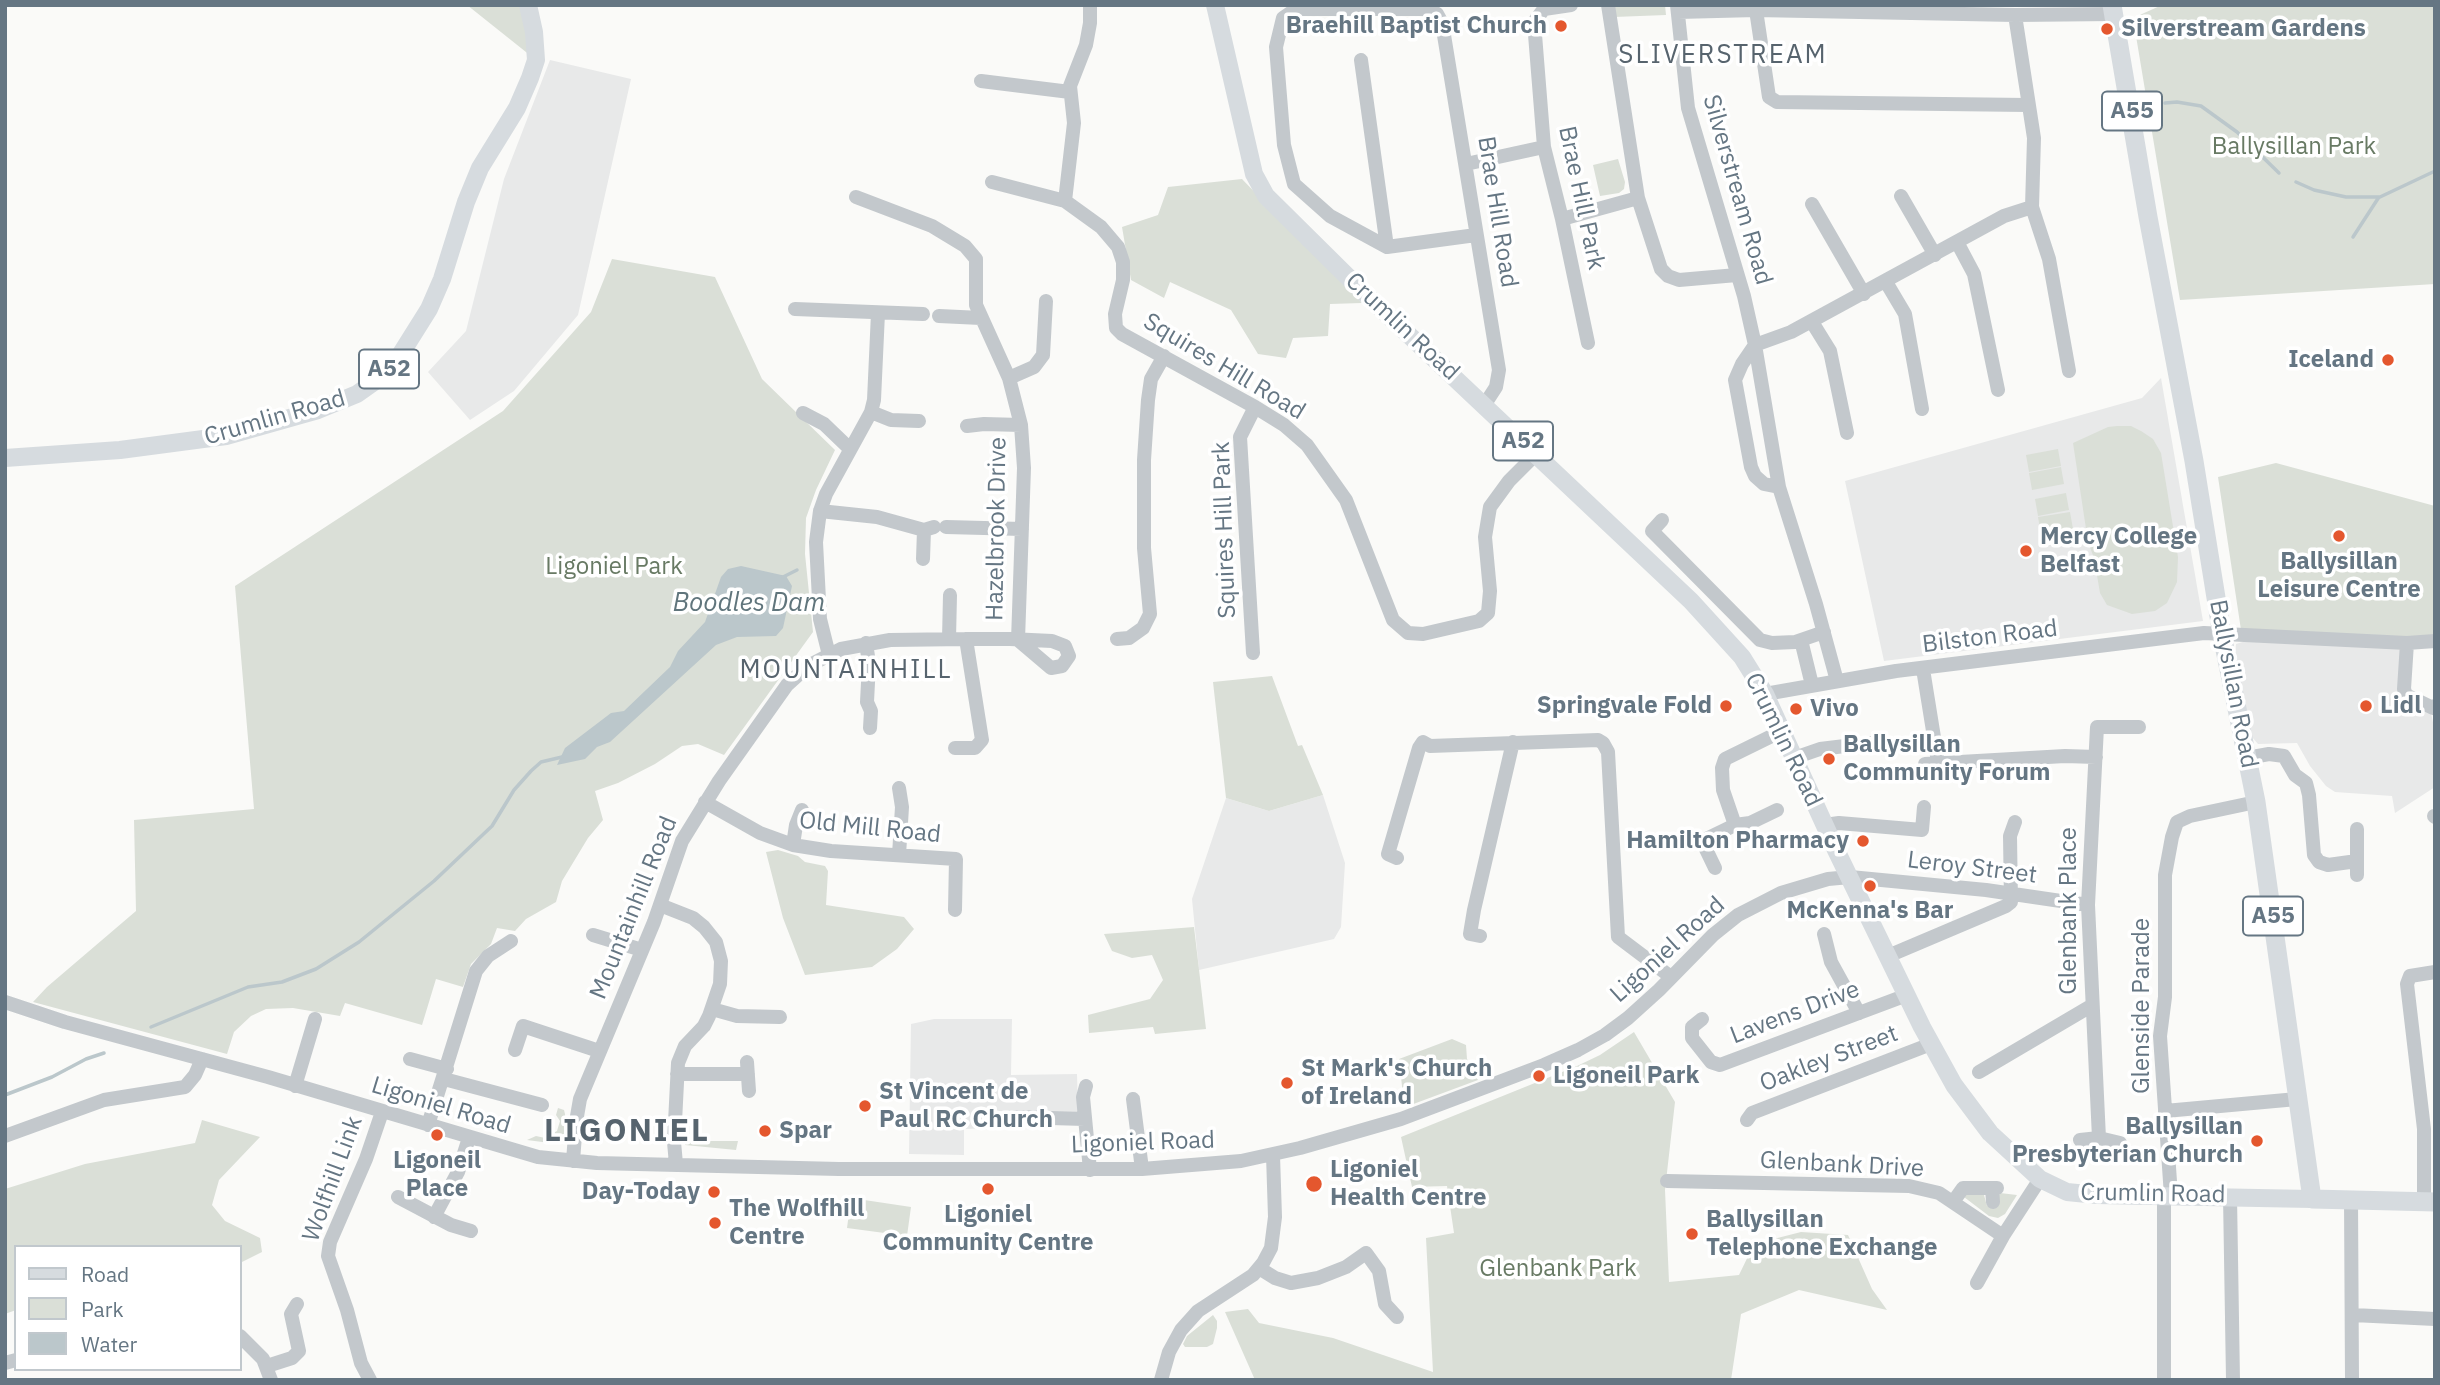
<!DOCTYPE html>
<style>
body{margin:0}
#map{position:relative;width:2440px;height:1385px;overflow:hidden;background:#fafaf8;font-family:"IBM Plex Sans",sans-serif}
canvas{display:block}
.frame{position:absolute;inset:0;border:7px solid #657683;pointer-events:none}
.legend{position:absolute;left:14px;top:1245px;width:228px;height:126px;box-sizing:border-box;background:#fff;border:2px solid #c1c8cd;margin:0;padding:9px 12px;list-style:none;font-size:21px;color:#657683}
.legend li{display:flex;align-items:center;gap:14px;height:35px}
.legend b{width:35px;border:2px solid #c1c8cd}
</style>
<div id="map">
<canvas width="2440" height="1385"></canvas>
<div class="frame"></div>
<ul class="legend">
<li><b style="height:9px;background:#d6dbdf"></b>Road</li>
<li><b style="height:19px;background:#dadfd7"></b>Park</li>
<li><b style="height:19px;background:#bbc7cb"></b>Water</li>
</ul>
</div>
<script>
const ctx = document.querySelector('canvas').getContext('2d');
ctx.lineJoin = 'round';
function paint(path, color) {
  ctx.fillStyle = color;
  ctx.fill(path, 'evenodd');
}
function shape(rows) {
  const path = new Path2D();
  for (const r of rows) {
    path.moveTo(r[0], r[1]);
    for (let i = 2; i < r.length; i += 2) path.lineTo(r[i], r[i + 1]);
  }
  return path;
}
function trace(path, color, width, dash) {
  ctx.strokeStyle = color;
  ctx.lineWidth = width;
  ctx.lineCap = dash ? 'butt' : 'round';
  ctx.setLineDash(dash || []);
  ctx.stroke(path);
}
function drawText(font, color, halo, rows, align = 'center') {
  ctx.font = font + ' "IBM Plex Sans",sans-serif';
  ctx.lineWidth = 7;
  ctx.setLineDash([]);
  ctx.textBaseline = 'middle';
  ctx.strokeStyle = halo;
  ctx.fillStyle = color;
  for (const [text, x, y, turn = 0] of rows) {
    ctx.save();
    ctx.translate(x, y);
    ctx.rotate((+turn || 0) * Math.PI / 180);
    ctx.textAlign = isNaN(turn) ? turn : align;
    if (halo) ctx.strokeText(text, 0, 0);
    ctx.fillText(text, 0, 0);
    ctx.restore();
  }
}
paint(shape([
 [550,60,631,79,578,315,514,391,470,420,428,372,466,331,504,179],
 [2161,378,2203,621,1884,661,1845,481,2142,398],
 [2246,641,2403,646,2399,695,2430,708,2435,732,2435,787,2395,813,2392,796,2335,792,2326,786,2310,766,2297,743,2258,744,2252,737,2235,661,2236,644],
 [1323,795,1345,863,1341,927,1334,939,1199,970,1192,899,1226,798,1269,811],
 [934,1019,1012,1019,1011,1075,1077,1074,1078,1112,994,1111,994,1128,964,1129,964,1155,909,1154,911,1024]
]), '#e8e9e9');
paint(shape([
 [467,5,526,5,536,60],
 [1612,5,1665,5,1666,15,1614,17],
 [2162,5,2435,5,2435,284,2180,300,2133,18],
 [1618,159,1625,182,1624,189,1619,193,1600,196,1593,165],
 [1242,179,1362,303,1330,304,1328,336,1293,338,1286,358,1258,354,1231,310,1170,282,1164,298,1131,280,1122,227,1158,215,1168,187],
 [612,259,715,277,762,379,835,450,816,490,806,518,805,554,813,632,724,755,698,744,682,746,655,764,618,783,595,791,603,820,588,838,562,881,556,902,526,919,515,931,497,928,491,944,471,964,463,987,436,979,422,1025,345,1003,340,1016,293,1008,266,1009,251,1016,234,1032,227,1054,33,1002,47,987,136,911,134,820,254,809,235,586,503,411,591,312],
 [2117,426,2131,426,2141,431,2153,439,2161,453,2178,557,2177,582,2167,603,2155,611,2132,614,2107,605,2100,593,2094,558,2088,542,2073,443,2108,427],
 [2058,449,2061,466,2029,472,2026,455],
 [2276,463,2435,506,2435,636,2421,638,2241,630,2218,477],
 [2061,467,2064,484,2032,490,2029,473],
 [2066,493,2069,510,2038,516,2035,499],
 [2070,512,2073,529,2041,534,2038,517],
 [1272,676,1298,746,1302,745,1323,795,1269,811,1226,798,1213,682],
 [778,850,798,856,805,862,825,866,828,871,826,905,904,917,914,929,897,949,872,967,805,975,783,918,766,852],
 [1194,927,1206,1029,1155,1034,1153,1027,1089,1033,1088,1015,1150,999,1163,980,1152,955,1132,958,1112,951,1104,934],
 [1634,1032,1675,1102,1665,1190,1669,1282,1739,1275,1754,1244,1801,1232,1848,1235,1872,1289,1887,1310,1799,1290,1741,1314,1731,1380,1255,1380,1225,1312,1248,1309,1259,1323,1333,1338,1433,1372,1426,1238,1454,1233,1447,1186,1412,1187,1401,1137,1577,1066,1600,1055],
 [1452,1039,1466,1045,1467,1059,1478,1080,1408,1106,1404,1104,1399,1059],
 [558,1108,564,1110,565,1114,566,1134,550,1143,527,1140,536,1136,545,1138,557,1131,560,1121,556,1115],
 [202,1120,260,1137,219,1180,212,1205,225,1221,260,1238,262,1252,240,1263,240,1247,16,1247,16,1310,5,1314,5,1189,85,1164,195,1143],
 [685,1141,738,1141,736,1150,685,1145],
 [1980,1192,1984,1195,1987,1206,1994,1206,2000,1193,2017,1195,2005,1214,1998,1218,1989,1216,1964,1197,1967,1193],
 [851,1198,911,1207,907,1236,847,1228],
 [1213,1315,1217,1321,1217,1328,1213,1344,1207,1347,1185,1347,1183,1344,1187,1336]
]), '#dadfd7');
paint(shape([
 [741,566,786,576,792,586,783,628,776,636,737,637,716,645,610,742,597,747,585,759,557,765,565,748,611,713,624,711,670,667,678,651,705,622,721,577,728,569]
]), '#bbc7cb');
trace(shape([
 [2165,103,2177,102,2201,106,2237,132,2279,173],
 [2296,182,2314,190,2346,197,2380,197,2435,171],
 [2353,237,2379,197],
 [783,577,797,570],
 [151,1027,248,987,282,982,316,969,359,942,434,881,492,826,514,790,531,771,541,762,562,757],
 [5,1095,52,1077,86,1059,104,1053]
]), '#bbc7cb', 3.5);
trace(shape([
 [1090,5,1090,23,1086,45,1070,86,1074,123,1065,201,1101,227,1118,247,1123,262,1123,280,1115,314,1116,328,1122,334,1255,407,1284,425,1307,445,1346,500,1393,620,1408,633,1423,634,1479,621,1488,613,1490,591,1485,537,1490,507,1509,481,1536,454],
 [1571,5,1544,9,1534,22,1544,147,1562,219,1588,343],
 [1608,5,1638,198,1661,269,1668,276,1679,280,1737,275],
 [1677,5,1688,108,1744,296,1755,345,1779,487,1816,604,1837,681],
 [1756,10,1769,97,1777,102,2027,105],
 [1678,12,1756,10,2015,15,2114,14],
 [2015,15,2034,138,2032,207,2049,259,2069,371],
 [1361,60,1387,247],
 [981,81,1070,92],
 [1466,164,1544,147],
 [992,182,1065,201],
 [1901,196,1935,255],
 [856,197,932,226,965,246,976,259,976,305,1009,378,1021,425,1024,468,1018,640],
 [1812,204,1864,294],
 [1562,219,1638,198],
 [1476,235,1387,247,1330,216,1294,184,1284,145,1276,47,1283,18,1296,9,1429,9,1437,14,1442,23,1499,370,1496,387,1485,404],
 [1957,242,1974,274,1998,390],
 [1886,282,1905,314,1922,409],
 [795,309,923,314],
 [939,316,981,318],
 [1812,322,1830,351,1847,433],
 [1009,378,1034,367,1043,355,1046,301],
 [871,412,874,400,878,313],
 [803,413,824,424,850,449],
 [919,421,891,420,871,412,826,494,820,511,877,517,924,530,934,527],
 [967,426,984,424,1021,425],
 [1779,487,1764,484,1755,476,1751,467,1735,380,1742,364,1755,345,1791,332,2004,216,2032,207],
 [820,511,816,542,820,619,829,655],
 [1662,520,1652,531,1760,640,1772,643,1795,642,1824,632],
 [946,527,1022,529],
 [923,559,924,530],
 [949,639,950,595],
 [1117,639,1129,638,1143,628,1150,614,1144,548,1144,460,1148,400,1151,379,1164,356],
 [1801,640,1812,685],
 [866,643,869,663,867,702,871,711,870,728],
 [2407,643,2404,689,2406,695,2433,708,2435,706],
 [1253,653,1240,437,1255,407],
 [1923,669,1938,762],
 [1765,694,1896,671,2204,633,2407,643,2435,641],
 [955,748,975,748,982,740,966,639],
 [1794,758,1820,749,1870,743],
 [2247,758,2269,754,2284,756,2295,775,2306,783,2309,795,2314,855,2319,862,2328,865,2357,861],
 [1925,764,2065,756,2096,757],
 [899,788,902,807,899,855],
 [705,802,760,833,793,845,831,851,956,859,955,910],
 [2434,816,2435,817],
 [1735,825,1723,790,1722,768,1725,759,1782,731],
 [1825,825,1839,823,1922,830,1924,807],
 [2357,829,2357,875],
 [793,845,796,825,802,810],
 [1397,858,1388,854,1419,748,1423,742,1430,746,1598,740,1603,743,1608,752,1618,937,1671,977],
 [1715,868,1702,841,1735,825,1750,823,1777,810],
 [660,905,693,918,704,927,716,942,721,961,720,984,709,1016,704,1026,685,1046,678,1063,674,1142,676,1164],
 [1824,934,1831,962,1859,1013],
 [593,935,642,950],
 [1480,936,1470,934,1474,910,1513,742],
 [1888,956,2006,906,2011,902,2010,836,2015,822],
 [5,1002,65,1022,268,1077,538,1157,597,1163,839,1169,1142,1169,1241,1161,1300,1148,1401,1119,1544,1065,1578,1050,1605,1035,1628,1018,1659,990,1713,935,1738,915,1781,893,1828,879,1850,877,1986,890,2088,905],
 [712,1009,737,1016,780,1017],
 [1702,1019,1692,1027,1692,1038,1711,1062,1720,1065,1907,995],
 [515,1050,523,1026,599,1051],
 [410,1059,447,1069],
 [747,1062,749,1091],
 [1979,1072,2091,1006],
 [677,1074,748,1074],
 [444,1079,542,1105],
 [295,1086,315,1019],
 [1086,1086,1083,1097,1090,1170],
 [1133,1099,1142,1169],
 [2165,1111,2297,1099],
 [1747,1120,1752,1113,1931,1044],
 [1004,1122,1016,1117,1085,1119],
 [428,1125,476,971,488,956,511,941],
 [5,1136,104,1100,185,1087,195,1075,202,1059],
 [2099,1138,2088,905,2097,727,2139,727],
 [2080,1140,2099,1138,2120,1143],
 [573,1161,576,1122,580,1099,654,922,682,841,719,781,787,685,808,666,841,649,890,640,966,639,1010,639,1052,641,1065,646,1069,656,1062,666,1051,668,1018,640],
 [1667,1181,1909,1186,1939,1193,2003,1236],
 [1992,1188,1993,1202],
 [2171,1196,2160,1036,2165,997,2165,875,2172,837,2177,822,2190,816,2256,802],
 [2230,1196,2233,1380],
 [398,1197,451,1225,471,1231],
 [2351,1199,2352,1380],
 [1953,1202,1963,1188,1997,1188],
 [2424,1202,2424,1129,2407,984,2410,976,2435,972],
 [434,1217,458,1172,469,1138],
 [1259,1268,1275,1278,1291,1283,1318,1278,1346,1267,1366,1253,1379,1271,1385,1304,1397,1317],
 [1977,1283,2003,1236,2040,1179],
 [2353,1315,2435,1319],
 [240,1336,263,1359,271,1380],
 [5,1363,16,1360],
 [267,1366,292,1358,299,1351,291,1314,297,1304],
 [370,1380,361,1363,347,1310,328,1256,330,1242,366,1159,382,1112],
 [1161,1380,1169,1352,1181,1330,1198,1311,1253,1275,1263,1263,1271,1248,1275,1217,1273,1155],
 [2164,1380,2164,1196]
]), '#c3c8cc', 14);
trace(shape([
 [1215,5,1254,174,1266,196,1357,286,1691,601,1742,657,1765,694,1836,850,1922,1027,1954,1085,1990,1133,2040,1179,2067,1192,2097,1195,2312,1199],
 [5,458,120,450,226,436,318,410,357,394,381,377,397,360,429,309,442,279,466,202,480,168,517,108,530,78,536,60,534,32,528,5]
]), '#d6dbdf', 18);
trace(shape([
 [2112,5,2148,217,2194,461,2222,635,2256,802,2312,1199,2435,1202]
]), '#d6dbdf', 19);
for (const [x, y, r, color] of [
 [1561,26,7,"#e4572e"],
 [2107,29,7,"#e4572e"],
 [2388,360,7,"#e4572e"],
 [2339,536,7,"#e4572e"],
 [2026,551,7,"#e4572e"],
 [1726,706,7,"#e4572e"],
 [2366,706,7,"#e4572e"],
 [1796,709,7,"#e4572e"],
 [1829,759,7,"#e4572e"],
 [1863,841,7,"#e4572e"],
 [1870,886,7,"#e4572e"],
 [1539,1076,7,"#e4572e"],
 [1287,1083,7,"#e4572e"],
 [865,1106,7,"#e4572e"],
 [765,1131,7,"#e4572e"],
 [437,1135,7,"#e4572e"],
 [2257,1141,7,"#e4572e"],
 [1314,1184,9,"#e4572e"],
 [988,1189,7,"#e4572e"],
 [714,1192,7,"#e4572e"],
 [715,1223,7,"#e4572e"],
 [1692,1234,7,"#e4572e"]
]) {
  const dot = new Path2D();
  dot.arc(x, y, r, 0, 2 * Math.PI);
  ctx.fillStyle = color;
  ctx.fill(dot);
  trace(dot, '#fff', 2.5);
}
for (const [x, y, w] of [
 [2132,111,60],
 [389,369,60],
 [1523,441,60],
 [2273,916,60]
]) {
  const box = new Path2D();
  box.roundRect(x - w / 2, y - 19.5, w, 39, 5);
  ctx.fillStyle = '#fff';
  ctx.fill(box);
  trace(box, '#657683', 2);
}
drawText('bold 23px', '#657683', null, [
 ["A55",2132,111],
 ["A52",389,369],
 ["A52",1523,441],
 ["A55",2273,916]
]);
drawText('bold 24px', '#657683', '#fff', [
 ["Braehill Baptist Church",1547,26,"right"],
 ["Silverstream Gardens",2121,29],
 ["Iceland",2374,360,"right"],
 ["Mercy College",2040,537],
 ["Belfast",2040,565],
 ["Ballysillan",2339,562,"center"],
 ["Leisure Centre",2339,590,"center"],
 ["Springvale Fold",1712,706,"right"],
 ["Lidl",2380,706],
 ["Vivo",1810,709],
 ["Ballysillan",1843,745],
 ["Community Forum",1843,773],
 ["Hamilton Pharmacy",1849,841,"right"],
 ["McKenna's Bar",1870,911,"center"],
 ["St Mark's Church",1301,1069],
 ["of Ireland",1301,1097],
 ["Ligoneil Park",1553,1076],
 ["St Vincent de",879,1092],
 ["Paul RC Church",879,1120],
 ["Ballysillan",2243,1127,"right"],
 ["Presbyterian Church",2243,1155,"right"],
 ["Spar",779,1131],
 ["Ligoneil",437,1161,"center"],
 ["Place",437,1189,"center"],
 ["Ligoniel",1330,1170],
 ["Health Centre",1330,1198],
 ["Day-Today",700,1192,"right"],
 ["The Wolfhill",729,1209],
 ["Centre",729,1237],
 ["Ligoniel",988,1215,"center"],
 ["Community Centre",988,1243,"center"],
 ["Ballysillan",1706,1220],
 ["Telephone Exchange",1706,1248]
], 'left');
drawText('24px', '#687a64', '#fff', [
 ["Ballysillan Park",2294,147],
 ["Ligoniel Park",614,567],
 ["Glenbank Park",1558,1269]
]);
drawText('24px', '#657683', '#fff', [
 ["Silverstream Road",1737,190,74],
 ["Brae Hill Park",1581,198,78],
 ["Brae Hill Road",1497,212,81],
 ["Crumlin Road",1402,327,43],
 ["Squires Hill Road",1224,367,31],
 ["Crumlin Road",275,418,-16],
 ["Hazelbrook Drive",997,529,-89],
 ["Squires Hill Park",1225,530,-92],
 ["Bilston Road",1990,637,-7],
 ["Ballysillan Road",2233,684,79],
 ["Crumlin Road",1783,740,64],
 ["Old Mill Road",870,828,6],
 ["Leroy Street",1972,868,7],
 ["Mountainhill Road",634,908,-68],
 ["Glenbank Place",2069,911,-90],
 ["Ligoniel Road",1668,950,-42],
 ["Glenside Parade",2142,1006,-90],
 ["Lavens Drive",1795,1013,-21],
 ["Oakley Street",1829,1059,-21],
 ["Ligoniel Road",441,1106,17],
 ["Ligoniel Road",1143,1143,-2],
 ["Glenbank Drive",1842,1165,3],
 ["Wolfhill Link",333,1179,-70],
 ["Crumlin Road",2153,1194,1]
]);
ctx.letterSpacing = '2px';
drawText('26px', '#57646e', '#fff', [
 ["SLIVERSTREAM",1723,55],
 ["MOUNTAINHILL",846,670]
]);
ctx.letterSpacing = '0px';
drawText('italic 26px', '#60757c', '#fff', [
 ["Boodles Dam",749,603]
]);
ctx.letterSpacing = '2px';
drawText('bold 32px', '#57646e', '#fff', [
 ["LIGONIEL",627,1132]
]);
ctx.letterSpacing = '0px';
</script>
